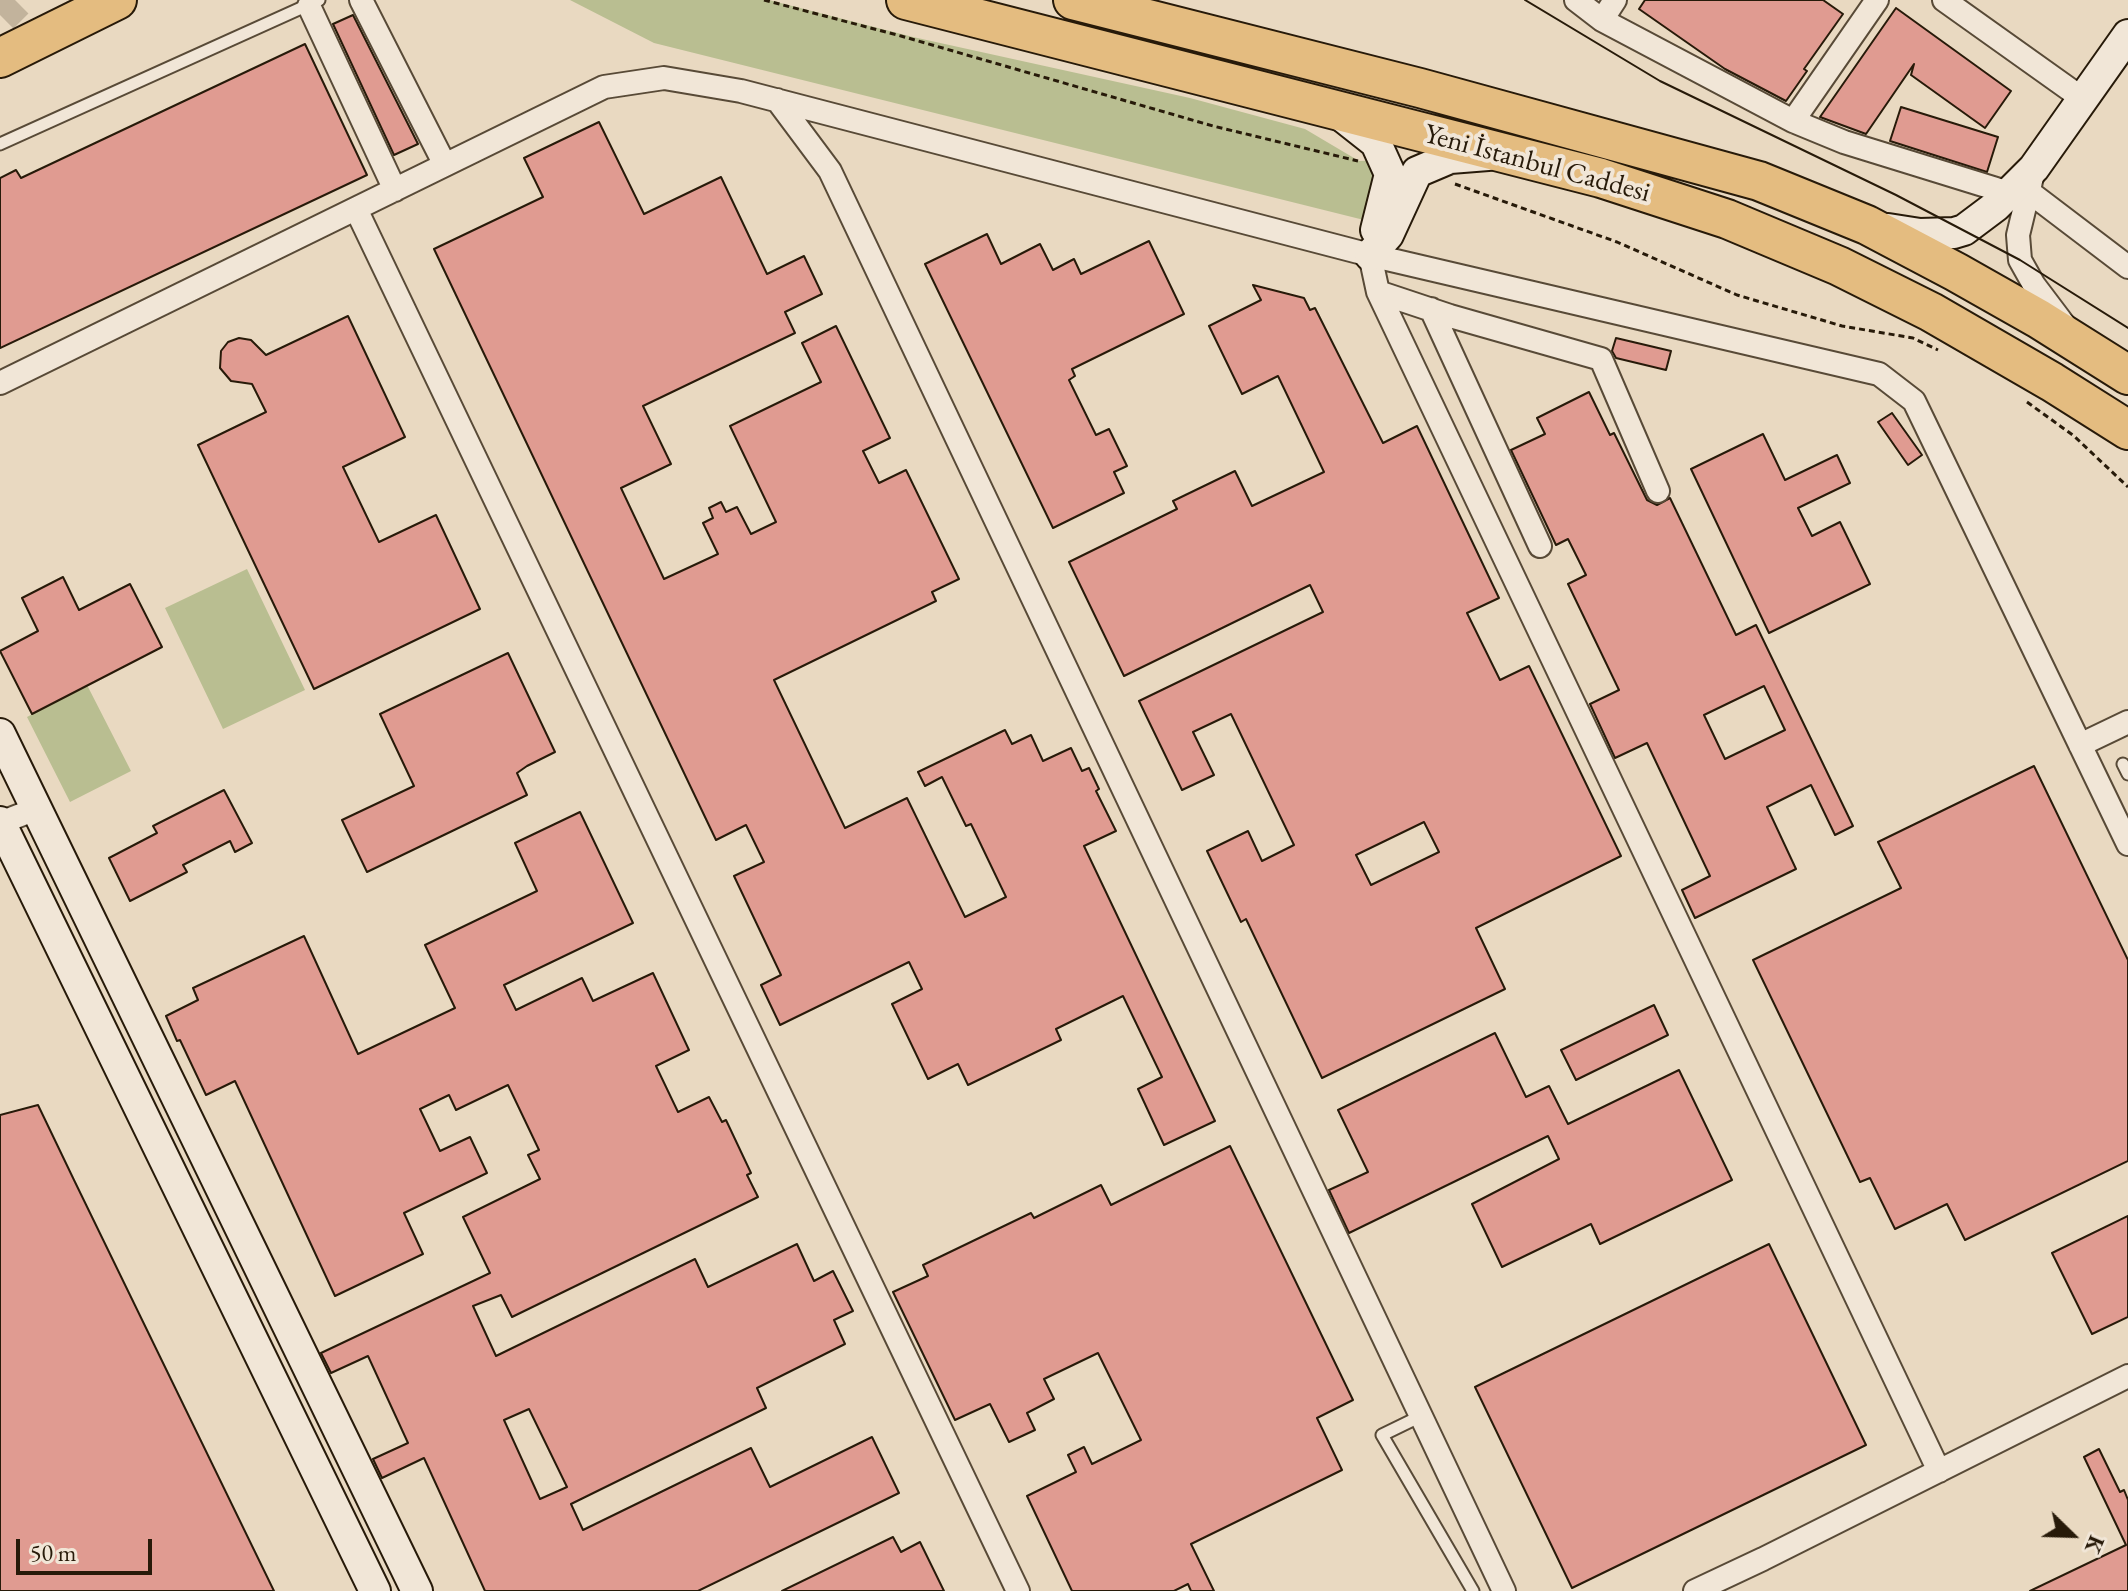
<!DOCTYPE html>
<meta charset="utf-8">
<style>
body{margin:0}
#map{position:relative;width:2128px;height:1591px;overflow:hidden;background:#e9d9c1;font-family:"EB Garamond",serif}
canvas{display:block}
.north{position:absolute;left:2032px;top:1495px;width:80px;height:80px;-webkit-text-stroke:6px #f1e6d7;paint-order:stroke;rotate:113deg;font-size:22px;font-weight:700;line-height:32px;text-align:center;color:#271a09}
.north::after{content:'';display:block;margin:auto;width:28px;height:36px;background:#271a09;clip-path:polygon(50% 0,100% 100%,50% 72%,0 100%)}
.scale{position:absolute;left:16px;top:1539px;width:136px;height:36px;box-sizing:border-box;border:4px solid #271a09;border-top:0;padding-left:10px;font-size:24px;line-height:28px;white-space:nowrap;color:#271a09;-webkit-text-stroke:6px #f1e6d7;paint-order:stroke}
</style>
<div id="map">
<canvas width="2128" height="1591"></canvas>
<div class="north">K</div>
<div class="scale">50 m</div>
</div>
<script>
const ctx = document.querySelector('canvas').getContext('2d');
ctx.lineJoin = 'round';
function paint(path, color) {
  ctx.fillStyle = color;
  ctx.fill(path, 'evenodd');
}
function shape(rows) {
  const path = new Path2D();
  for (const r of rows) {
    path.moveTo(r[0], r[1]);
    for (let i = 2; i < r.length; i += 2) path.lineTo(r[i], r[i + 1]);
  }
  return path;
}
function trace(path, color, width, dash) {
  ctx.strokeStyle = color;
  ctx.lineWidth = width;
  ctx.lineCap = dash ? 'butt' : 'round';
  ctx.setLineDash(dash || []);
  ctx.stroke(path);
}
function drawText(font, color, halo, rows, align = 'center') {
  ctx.font = font + ' "EB Garamond",serif';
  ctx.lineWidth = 8;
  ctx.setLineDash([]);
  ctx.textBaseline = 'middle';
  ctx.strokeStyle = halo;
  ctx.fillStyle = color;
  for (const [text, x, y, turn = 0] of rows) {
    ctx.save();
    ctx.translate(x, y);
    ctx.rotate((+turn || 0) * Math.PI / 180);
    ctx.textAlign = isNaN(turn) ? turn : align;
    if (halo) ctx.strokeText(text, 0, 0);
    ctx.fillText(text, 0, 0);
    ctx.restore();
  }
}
paint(shape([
 [570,0,769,0,913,37,1190,98,1305,129,1359,161,1383,160,1368,221,654,43],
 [247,569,305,690,223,729,165,608],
 [87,685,131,771,70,802,27,717]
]), '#b9be91');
const building = shape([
 [1645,0,1823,0,1843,14,1804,69,1807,71,1786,101,1725,69,1639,9,1645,0],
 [1896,8,2011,91,1985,128,1911,75,1914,64,1866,134,1820,117,1896,8],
 [353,15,418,144,394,155,333,24,353,15],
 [305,44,367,175,0,348,0,178,16,170,21,178,305,44],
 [1901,107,1998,137,1987,172,1890,141,1901,107],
 [599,122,644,214,721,177,767,274,804,256,822,294,785,312,795,333,643,406,671,464,621,488,664,579,718,554,703,523,713,518,709,508,721,502,726,512,737,507,751,534,776,522,730,426,821,382,802,343,836,326,890,438,863,451,879,483,906,470,959,579,932,592,936,601,774,680,845,828,907,798,965,917,1006,897,971,824,966,826,942,777,925,786,918,772,1005,730,1012,744,1031,735,1043,761,1071,748,1082,771,1089,768,1099,789,1096,791,1116,831,1084,846,1215,1121,1164,1145,1138,1089,1162,1077,1123,996,1056,1029,1061,1040,968,1085,958,1064,928,1079,892,1004,922,989,909,962,780,1025,761,985,781,975,734,876,764,862,746,825,716,840,434,249,543,197,524,158,599,122],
 [987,234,1001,264,1040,244,1053,270,1074,259,1081,274,1149,241,1184,314,1072,369,1075,376,1069,380,1096,435,1109,429,1127,466,1114,472,1124,493,1053,528,925,264,987,234],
 [1253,285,1304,298,1310,310,1315,308,1383,443,1417,426,1499,598,1467,613,1500,680,1529,666,1621,856,1476,928,1505,989,1322,1078,1246,919,1241,922,1207,851,1248,831,1262,861,1294,845,1231,714,1193,732,1214,775,1182,790,1139,701,1323,612,1310,585,1124,676,1069,562,1177,509,1173,501,1235,471,1252,506,1324,472,1278,376,1242,394,1209,326,1261,300,1253,285],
 [1424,822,1439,852,1371,885,1356,855,1424,822],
 [348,316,405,437,343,467,379,542,436,515,480,609,314,689,198,445,266,412,252,384,231,381,220,368,221,351,228,342,239,338,251,340,266,355,348,316],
 [1616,338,1671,351,1666,370,1616,358,1612,351,1616,338],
 [1589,392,1610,435,1614,433,1647,500,1657,505,1670,498,1736,635,1756,625,1853,826,1835,835,1811,785,1767,807,1796,869,1695,918,1682,890,1710,876,1647,743,1615,758,1590,704,1619,690,1568,584,1586,575,1568,539,1556,545,1511,450,1545,434,1537,418,1589,392],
 [1764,686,1785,730,1725,759,1704,715,1764,686],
 [1892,413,1922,455,1908,465,1878,422,1892,413],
 [1763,434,1785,480,1837,455,1850,483,1798,508,1812,536,1840,522,1870,584,1769,633,1691,469,1763,434],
 [63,577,79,610,130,584,162,647,32,714,0,651,38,631,22,598,63,577],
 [508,653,555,752,527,766,517,773,527,795,367,872,342,820,414,786,380,714,508,653],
 [2034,766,2128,960,2128,1161,1965,1240,1947,1204,1895,1229,1870,1178,1860,1182,1753,960,1901,888,1878,842,2034,766],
 [224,790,252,843,235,852,230,841,183,865,187,872,130,901,109,858,157,833,153,826,224,790],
 [580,812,633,923,504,985,516,1010,582,978,593,1001,653,973,689,1050,656,1066,678,1112,709,1097,722,1122,726,1120,751,1173,747,1175,758,1197,512,1317,501,1295,473,1306,496,1356,695,1259,708,1287,797,1244,814,1281,833,1271,853,1311,834,1320,845,1344,757,1388,766,1408,571,1504,583,1530,751,1448,770,1487,872,1437,899,1493,698,1591,485,1591,424,1458,382,1478,373,1459,408,1443,368,1356,331,1373,321,1353,490,1273,463,1217,540,1179,528,1155,539,1150,508,1085,456,1110,449,1095,420,1109,440,1151,470,1137,487,1173,404,1213,423,1254,335,1296,235,1081,206,1095,180,1040,177,1041,166,1016,198,1000,193,988,304,936,358,1054,455,1008,425,945,537,891,515,843,580,812],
 [529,1409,567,1487,540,1499,504,1420,529,1409],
 [1654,1005,1668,1035,1576,1080,1561,1050,1654,1005],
 [1495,1033,1526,1097,1549,1086,1568,1124,1679,1070,1732,1180,1600,1244,1591,1224,1502,1267,1472,1204,1559,1159,1548,1136,1349,1233,1329,1190,1368,1172,1338,1110,1495,1033],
 [38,1105,74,1180,274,1591,0,1591,0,1115,38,1105],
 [1230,1146,1353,1400,1317,1418,1342,1470,1191,1544,1214,1591,1191,1591,1188,1584,1174,1591,1072,1591,1027,1496,1076,1472,1068,1455,1084,1447,1092,1464,1141,1440,1098,1353,1044,1379,1054,1399,1027,1413,1035,1430,1009,1442,990,1404,955,1420,893,1292,928,1276,923,1265,1031,1213,1034,1218,1101,1185,1111,1205,1230,1146],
 [2128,1216,2128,1317,2092,1334,2052,1253,2128,1216],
 [1769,1244,1866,1445,1572,1588,1475,1387,1769,1244],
 [2099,1449,2120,1492,2124,1490,2128,1500,2128,1591,2030,1591,2126,1545,2084,1457,2099,1449],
 [893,1537,901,1552,920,1542,944,1591,782,1591,893,1537]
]);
paint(building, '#e09b91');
trace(building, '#271a09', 2);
trace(shape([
 [0,15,15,0]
]), '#c2b39c', 38, [38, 19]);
const lane = shape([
 [0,144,319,0],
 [2123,764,2128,774],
 [1421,1416,1382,1435,1473,1591]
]);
const street = shape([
 [361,0,445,165],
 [1576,0,1602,20,1793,121,1877,0],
 [1944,0,2083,99],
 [309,6,395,190],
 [1602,20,1615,0],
 [777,100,830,171,1504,1591],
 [1793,121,1844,142,2009,193],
 [2034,169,2018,235,2020,260,2034,285,2065,326],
 [2028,191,2128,267],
 [356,209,1018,1591],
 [1370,255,1378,292,1939,1471],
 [1378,292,1450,316,1601,359,1658,491],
 [1431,309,1540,546],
 [0,383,604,87,664,78,741,91,1370,255,1879,374,1914,401,2128,844],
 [2080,745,2128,722],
 [0,823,36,809],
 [1695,1591,1763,1559,2128,1376]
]);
const secondary = shape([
 [1338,113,1376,143,1390,174,1376,230],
 [1888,229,1920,234,1954,233,1964,230,1996,206,2034,168,2128,35],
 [1370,255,1388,235,1417,172,1450,158,1488,155],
 [0,734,417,1591],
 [0,822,375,1591]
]);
const highway = shape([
 [906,0,1601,178,1727,219,1839,266,1931,312,2052,382,2128,430],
 [1073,0,1420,88,1759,181,1867,225,1956,272,2039,319,2128,375],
 [0,58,117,0]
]);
trace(lane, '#584a37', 15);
trace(street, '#584a37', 26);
trace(secondary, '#271a09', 34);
trace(highway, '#271a09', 42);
trace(shape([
 [764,0,901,36,1213,126,1358,161],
 [1455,184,1617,242,1737,295,1842,326,1913,338,1938,350],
 [2027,402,2074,436,2128,487]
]), '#271a09', 3, [6, 4]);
trace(lane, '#f1e6d7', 11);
trace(street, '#f1e6d7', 22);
trace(secondary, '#f1e6d7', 30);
trace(highway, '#e4bc80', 38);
trace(shape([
 [1525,0,1660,81,1896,195,2020,260,2128,328]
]), '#271a09', 2);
drawText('28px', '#271a09', '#f1e6d7', [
 ["Yeni İstanbul Caddesi",1537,164,15]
]);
</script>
